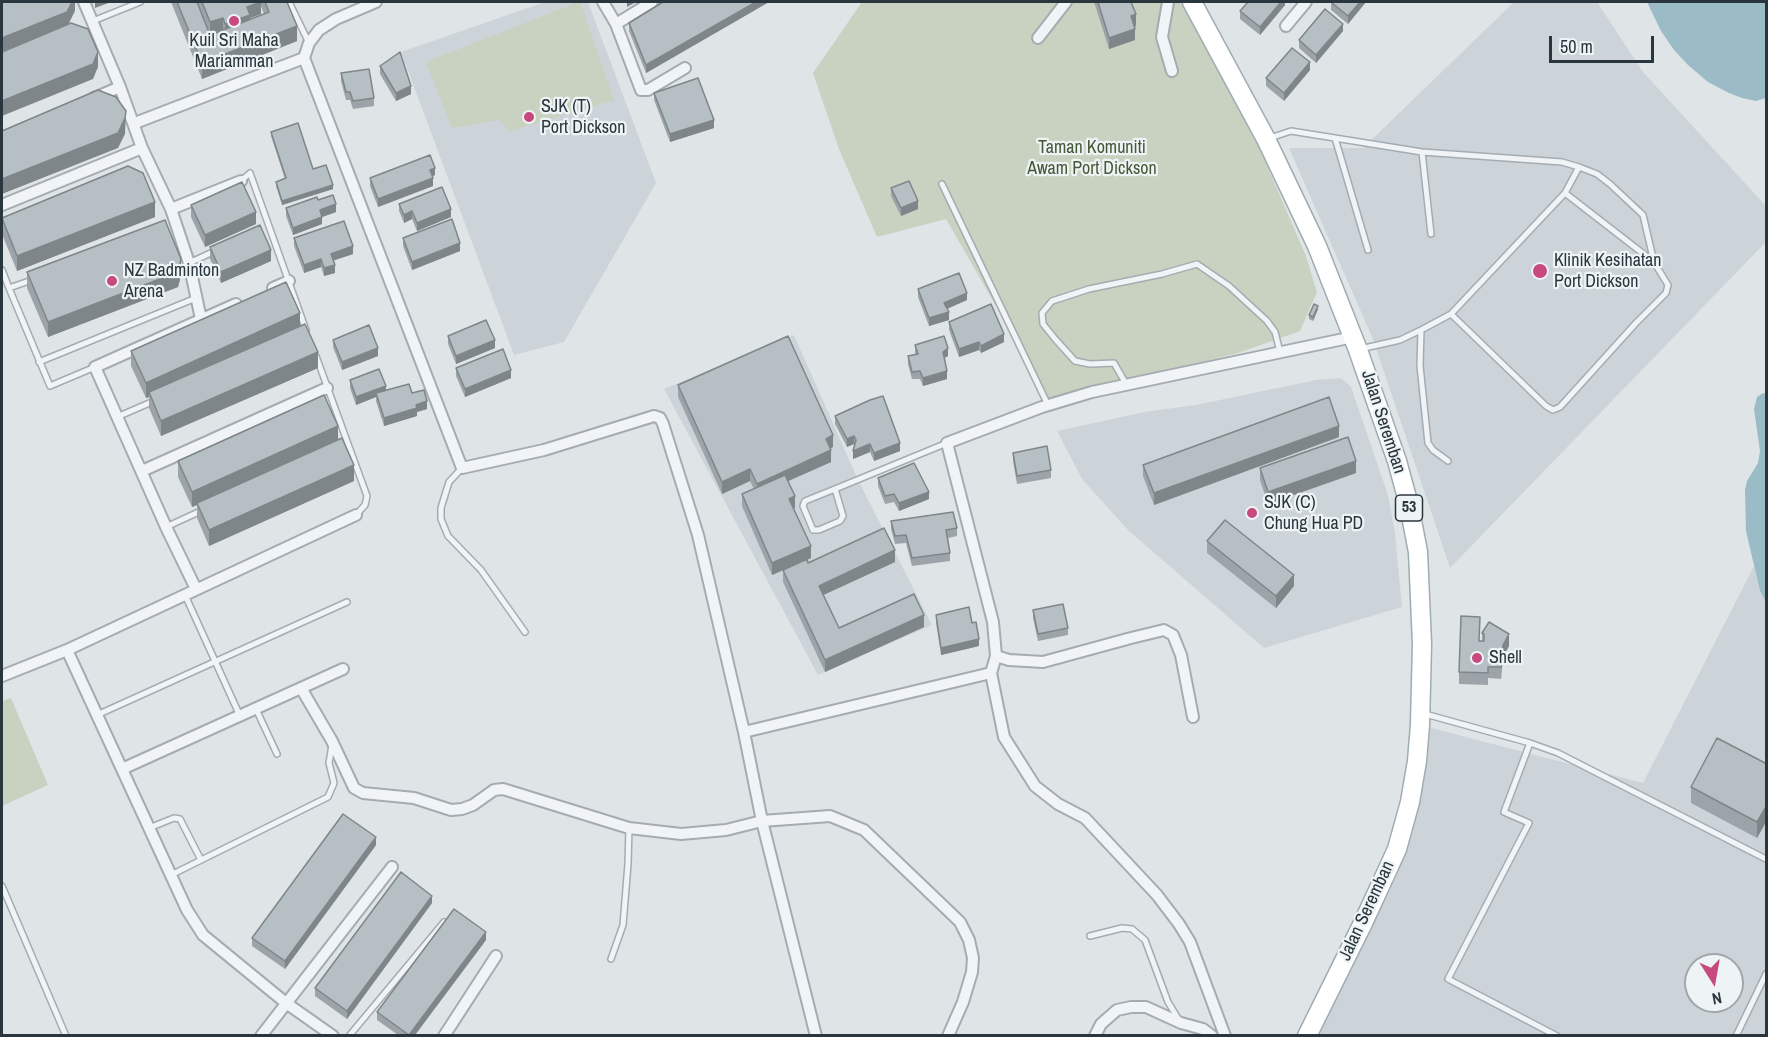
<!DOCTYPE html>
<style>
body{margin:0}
#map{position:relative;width:1768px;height:1037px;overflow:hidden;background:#dfe4e7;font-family:"Archivo Narrow",sans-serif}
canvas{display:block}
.frame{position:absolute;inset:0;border:3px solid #29363e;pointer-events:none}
.north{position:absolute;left:1684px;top:953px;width:60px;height:60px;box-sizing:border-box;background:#eef3f5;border:2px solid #9fa7ac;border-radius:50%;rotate:169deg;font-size:16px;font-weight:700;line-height:24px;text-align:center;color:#29363e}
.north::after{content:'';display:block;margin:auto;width:21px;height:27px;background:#c7497d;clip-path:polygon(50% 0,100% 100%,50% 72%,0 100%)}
.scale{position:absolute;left:1549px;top:36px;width:105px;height:27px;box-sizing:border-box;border:3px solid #29363e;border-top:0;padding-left:8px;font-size:18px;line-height:21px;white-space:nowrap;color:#29363e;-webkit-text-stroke:4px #eef3f5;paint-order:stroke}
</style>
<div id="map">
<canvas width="1768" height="1037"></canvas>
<div class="frame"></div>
<div class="north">N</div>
<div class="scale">50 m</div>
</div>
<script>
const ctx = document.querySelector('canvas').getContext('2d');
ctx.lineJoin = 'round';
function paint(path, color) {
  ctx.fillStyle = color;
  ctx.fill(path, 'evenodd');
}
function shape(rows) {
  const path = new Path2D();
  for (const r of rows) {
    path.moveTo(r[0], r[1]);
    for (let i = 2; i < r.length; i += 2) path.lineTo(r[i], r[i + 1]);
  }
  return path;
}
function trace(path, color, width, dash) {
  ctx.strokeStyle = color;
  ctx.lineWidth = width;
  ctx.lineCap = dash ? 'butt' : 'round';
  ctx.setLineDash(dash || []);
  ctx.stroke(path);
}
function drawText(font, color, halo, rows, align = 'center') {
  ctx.font = font + ' "Archivo Narrow",sans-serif';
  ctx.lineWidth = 4.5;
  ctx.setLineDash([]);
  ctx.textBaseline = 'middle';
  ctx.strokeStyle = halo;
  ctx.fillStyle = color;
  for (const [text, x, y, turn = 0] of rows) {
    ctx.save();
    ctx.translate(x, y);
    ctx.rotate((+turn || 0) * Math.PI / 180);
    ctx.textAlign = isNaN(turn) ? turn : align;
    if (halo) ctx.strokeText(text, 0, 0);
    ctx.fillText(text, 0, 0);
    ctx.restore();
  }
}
paint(shape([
 [545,2,588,2,656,183,564,342,514,355,401,52],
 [1514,2,1597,2,1643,72,1766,206,1766,242,1450,568,1373,339,1289,148,1363,148],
 [794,335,858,480,932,625,818,675,664,389],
 [1341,378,1351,387,1388,495,1395,533,1402,607,1264,648,1129,531,1082,479,1057,431,1144,412,1196,405,1316,380],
 [1754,566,1760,591,1766,602,1766,1035,1307,1036,1387,871,1420,725,1643,783],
 [1696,965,1732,965,1732,1001,1696,1001]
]), '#cdd4d9');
paint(shape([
 [578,2,580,2,614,100,510,131,499,120,452,128,426,62],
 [862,2,1187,2,1221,67,1261,152,1306,256,1317,292,1300,331,1238,353,1050,400,946,219,877,237,839,149,813,73],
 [11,698,48,785,2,806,2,701]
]), '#c9d1c0');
paint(shape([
 [1647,2,1766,2,1766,98,1756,101,1742,98,1729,93,1708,82,1688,65,1674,50,1661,31],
 [1763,393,1766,394,1766,602,1760,591,1746,531,1745,490,1747,481,1758,463,1760,451,1754,409,1757,397]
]), '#9bbbc6');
const service = shape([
 [289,2,309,43],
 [93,21,140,2],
 [1270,138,1291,131,1422,152,1562,162,1579,167,1597,174,1610,184,1643,215,1654,262,1668,285,1666,293,1636,323,1560,407,1553,410,1546,406,1451,314],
 [1335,138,1368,250],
 [1422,152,1431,234],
 [241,181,250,173,306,330],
 [942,184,1048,405],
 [1565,193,1654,262],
 [189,263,215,251],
 [2,270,9,288,32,280],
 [9,288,50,386,95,367],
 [1421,330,1420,366,1428,443,1433,450,1448,461],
 [1360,349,1400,340,1421,330,1451,314,1565,193,1579,167],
 [316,356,367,496,365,505,356,515],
 [39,362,196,298],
 [1126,384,1114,363,1090,364,1075,361,1056,340,1043,324,1042,313,1052,301,1089,289,1162,274,1197,264,1229,286,1267,321,1275,332,1280,352],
 [117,417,154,401],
 [462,468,449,482,441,508,441,519,448,536,481,570,525,632],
 [835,489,843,516,840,521,819,530,813,530,803,506,805,501,835,489,947,443],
 [166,527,203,510],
 [185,595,240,716],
 [256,709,277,754],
 [1425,714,1530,743,1558,753,1766,859],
 [97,715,347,602],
 [1530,743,1504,812,1529,823,1448,979,1557,1036],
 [149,828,174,818,180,819,201,860],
 [171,875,328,797,334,783,329,763,332,745],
 [2,886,66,1036],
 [1090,936,1122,928,1132,929,1145,940,1168,1002,1179,1020],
 [611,959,623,925,628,864,629,828],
 [349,1036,444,922],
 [1736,1036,1766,974]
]);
const minor = shape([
 [84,2,120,87,142,148,171,209,189,263,201,319],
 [376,2,336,19,319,30,309,43,304,58,462,468,544,450,654,416,660,418,663,424,698,535,744,732,762,821,816,1036],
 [603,2,616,24,641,90,648,90,685,68],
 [1168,2,1162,37,1172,71],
 [616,24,652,2],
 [1286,26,1306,2],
 [1038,38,1066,2],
 [94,98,120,87],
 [135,123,304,58],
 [2,205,142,148],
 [171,209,241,181],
 [273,288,289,281],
 [142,471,327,388],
 [196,589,166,527,95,367,236,304],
 [67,650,187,910,203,935,286,1003,333,1036],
 [996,656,1009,660,1043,662,1131,638,1164,630,1173,635,1181,655,1193,717],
 [2,676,67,650,356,515],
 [301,688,332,741,354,788,363,793,414,798,451,810,462,809,473,805,494,790,503,789,629,828,681,834,726,830,762,821,830,816,864,830,960,922,969,940,973,958,972,972,963,1002,948,1036],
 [744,732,991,673],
 [122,769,343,669],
 [261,1036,392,867],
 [444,1036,496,956],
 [1095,1036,1101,1024,1117,1010,1131,1007,1146,1007,1181,1023,1203,1029,1212,1036],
 [1225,1036,1190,942,1179,924,1157,895,1085,818,1058,804,1035,786,1004,737,991,673,996,656,993,622,947,443,1042,407,1092,392,1353,337]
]);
const primary = shape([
 [1192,2,1266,139,1317,246,1358,350,1397,461,1409,505,1418,552,1422,644,1420,725,1417,761,1410,802,1397,849,1387,871,1363,923,1307,1036]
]);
trace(service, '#a5acb1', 8);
trace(minor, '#a5acb1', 14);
trace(primary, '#9facb2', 21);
trace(service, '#f1f4f6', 5);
trace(minor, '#f1f4f6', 10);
trace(primary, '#fff', 18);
paint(shape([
 [171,2,287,2,297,41,202,79],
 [261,6,264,14,250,19,250,18,261,14],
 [663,2,769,2,646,73,629,31,629,23],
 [1094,2,1131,2,1136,26,1134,27,1135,40,1109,49],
 [1285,2,1285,5,1260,35,1240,19,1240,11],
 [1331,2,1366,2,1348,24,1331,10],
 [1343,31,1316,63,1299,48,1299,40],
 [380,66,411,94,396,101,380,74],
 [1310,70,1284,101,1266,86,1266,78],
 [341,73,374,98,374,106,353,109,350,100,346,100,341,81],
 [654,93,714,128,670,142,654,100],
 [271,132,313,169,333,189,282,205,276,186,276,182,285,179,271,136],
 [435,175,432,177,433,186,378,207,370,186,370,178],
 [891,188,918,209,901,216,891,196],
 [318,200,336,212,322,217,322,224,293,235,286,216,286,208],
 [399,204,451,217,417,231,412,219,404,223,399,211],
 [191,205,256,224,205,247,191,217],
 [155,217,17,271,2,234,2,218],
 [294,238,353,254,333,261,335,273,324,276,321,267,304,273,294,246],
 [403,238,460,251,412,270,403,246],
 [210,247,271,261,221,283,210,259],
 [27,272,181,275,178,287,48,337,27,288],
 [918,289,967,300,947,309,949,320,929,326,918,297],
 [1318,309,1313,321,1309,319,1309,315],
 [949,322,1004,342,981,353,979,350,959,357,949,330],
 [300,326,318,368,161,436,149,408,149,397,146,398,131,366,131,351],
 [448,336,495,348,456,364,448,344],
 [333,340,378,356,342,370,333,347],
 [915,345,948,356,944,358,947,379,923,386,920,379,912,379,908,364,908,356,915,354],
 [456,368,511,378,465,397,456,376],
 [350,380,386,391,412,393,427,409,417,412,417,416,384,426,376,401,376,397,356,405,350,388],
 [678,385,833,447,830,449,831,462,788,481,795,508,794,508,811,558,807,560,808,563,895,562,823,595,839,628,924,627,825,672,783,582,783,570,772,575,742,506,742,494,754,489,750,481,722,494,678,397],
 [835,416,900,451,874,461,870,452,853,459,855,445,854,444,847,447,835,424],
 [1339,437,1154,505,1143,476,1143,465],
 [338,440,354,481,209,546,197,518,197,505,192,507,178,477,178,461],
 [1013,453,1051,470,1051,478,1017,484,1013,461],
 [1260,468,1356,473,1268,504,1260,480],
 [878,478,929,499,899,511,894,502,885,504,878,486],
 [891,521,957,528,957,536,948,538,950,553,950,561,912,566,906,543,895,544,891,529],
 [1207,541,1294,586,1276,608,1207,553],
 [1033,610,1068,628,1068,635,1038,641,1033,618],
 [936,615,972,623,979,646,941,655,936,623],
 [1482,633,1509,646,1503,657,1501,679,1488,678,1488,685,1459,684,1459,672,1479,641,1482,641],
 [1767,764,1767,820,1757,838,1691,803,1691,787],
 [376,845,285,969,252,946,252,938],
 [432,903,347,1019,315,996,315,988],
 [486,940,415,1035,398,1035,377,1020,377,1012]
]), '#9da4a9');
paint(shape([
 [72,2,75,2,75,11,67,27,2,54,2,38],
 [95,2,111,2,95,8],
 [261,2,261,14,250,18,250,26,225,36,225,24,247,7],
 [627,2,636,2,627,7],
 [756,2,769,2,646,73,646,65],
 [1281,2,1285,2,1285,5,1260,35,1260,27],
 [1360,2,1366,2,1348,24,1348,16],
 [1136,14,1136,26,1131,28,1131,16],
 [223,18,223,29,210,34,210,22],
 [1343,24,1343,31,1316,63,1316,55],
 [297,26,297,41,202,79,202,63],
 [1135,29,1135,40,1109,49,1109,38],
 [98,52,98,67,93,79,2,116,2,101],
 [1310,62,1310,70,1284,101,1284,93],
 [411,86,411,94,396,101,396,93],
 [126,111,125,134,118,148,2,194,2,179],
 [714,120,714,128,670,142,670,134],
 [435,168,435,175,430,177,430,170],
 [433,178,433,186,378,207,378,199],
 [333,185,333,189,282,205,282,201],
 [918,201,918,209,901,216,901,208],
 [155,202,155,217,17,271,17,256],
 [336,204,336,212,322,217,322,224,293,235,293,228,320,210],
 [451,209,451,217,417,231,417,223],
 [412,211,412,219,404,223,404,215],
 [256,212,256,224,205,247,205,235],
 [460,243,460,251,412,270,412,262],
 [353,246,353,254,331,261,331,254],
 [271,250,271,261,221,283,221,272],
 [181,259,181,275,178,287,48,337,48,322],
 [321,259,321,267,304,273,304,265],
 [335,265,335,273,324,276,324,268],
 [967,293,967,300,944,310,944,303],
 [1318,306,1318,309,1313,321,1313,317],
 [949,312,949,320,929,326,929,318],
 [300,313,300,329,149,392,149,397,146,398,146,383],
 [1004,334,1004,342,981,353,981,346],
 [495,340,495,348,456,364,456,356],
 [979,342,979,350,959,357,959,349],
 [378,348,378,356,342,370,342,362],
 [948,348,948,356,943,359,943,352],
 [318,352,318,368,161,436,161,421],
 [511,370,511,378,465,397,465,389],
 [947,371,947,379,923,386,923,378],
 [386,386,386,394,376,393,376,397,356,405,356,397],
 [427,401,427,409,417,412,417,416,384,426,384,418,416,405],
 [338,426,338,441,197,503,197,505,192,507,192,492],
 [1339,426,1339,437,1154,505,1154,493],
 [833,435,833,447,826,450,826,439],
 [854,436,854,444,847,447,847,439],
 [900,443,900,451,874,461,874,453],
 [870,444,870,452,853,459,853,451],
 [831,450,831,462,757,495,757,484],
 [1356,461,1356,473,1268,504,1268,492],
 [354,465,354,481,209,546,209,530],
 [750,469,750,481,722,494,722,482],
 [929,492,929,499,899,511,899,503],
 [795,496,795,508,789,510,789,499],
 [811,546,811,558,772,575,772,563],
 [895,550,895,562,819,597,819,586],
 [1294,575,1294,586,1276,608,1276,596],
 [924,615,924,627,825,672,825,660],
 [1509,634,1509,646,1503,657,1501,679,1503,645],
 [979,639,979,646,941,655,941,648],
 [1767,805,1767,820,1757,838,1757,822],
 [376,837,376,845,285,969,285,961],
 [432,896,432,903,347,1019,347,1011],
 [486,932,486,940,415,1035,409,1035]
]), '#7f8689');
const building = shape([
 [2,2,72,2,67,12,2,38,2,2],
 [177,2,197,2,210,35,269,12,265,2,287,2,297,26,202,63,177,2],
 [202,2,261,2,247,7,250,15,225,24,223,18,210,22,202,2],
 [663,2,756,2,646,65,629,23,663,2],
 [1098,2,1131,2,1136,14,1131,16,1135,29,1109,38,1098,2],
 [1248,2,1281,2,1260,27,1240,11,1248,2],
 [1331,2,1360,2,1348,16,1331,2],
 [1325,9,1343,24,1316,55,1299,40,1325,9],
 [71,23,88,29,98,52,93,64,2,101,2,52,71,23],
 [1292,48,1310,62,1284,93,1266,78,1292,48],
 [400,52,411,86,396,93,380,66,400,52],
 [369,69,374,98,353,101,350,92,346,92,341,73,369,69],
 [698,78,714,120,670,134,654,93,698,78],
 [98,90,116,97,126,111,125,118,118,133,2,179,2,131,98,90],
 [298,123,313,169,326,165,333,185,282,201,276,182,286,178,271,132,298,123],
 [430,155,435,168,430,170,433,178,378,199,370,178,430,155],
 [128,166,143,173,155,202,17,256,2,218,128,166],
 [909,181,918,201,901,208,891,188,909,181],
 [242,182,256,212,205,235,191,205,242,182],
 [442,187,451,209,417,223,412,211,404,215,399,204,442,187],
 [333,195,336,204,320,210,322,217,293,228,286,208,317,197,318,200,333,195],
 [452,219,460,243,412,262,403,238,452,219],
 [165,220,181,259,178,272,48,322,27,272,165,220],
 [344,221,353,246,331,254,335,265,324,268,321,259,304,265,294,238,344,221],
 [260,225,271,250,221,272,210,247,260,225],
 [959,273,967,293,944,303,949,312,929,318,918,289,959,273],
 [286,282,300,313,146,383,131,351,286,282],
 [991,304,1004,334,981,346,979,342,959,349,949,322,991,304],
 [1314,304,1318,306,1313,317,1309,315,1314,304],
 [486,320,495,340,456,356,448,336,486,320],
 [305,324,318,352,161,421,149,392,305,324],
 [369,325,378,348,342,362,333,340,369,325],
 [788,336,833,435,826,439,831,450,757,484,750,469,722,482,678,385,788,336],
 [944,336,948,348,943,352,947,371,923,378,920,371,912,372,908,356,918,354,915,345,944,336],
 [503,349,511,370,465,389,456,368,503,349],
 [379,369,386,386,356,397,350,380,379,369],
 [409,384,412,393,424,390,427,401,416,405,417,408,384,418,376,393,409,384],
 [324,395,338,426,192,492,178,461,324,395],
 [883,396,900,443,874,453,870,444,853,451,856,440,854,436,847,439,835,416,870,400,883,396],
 [1329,397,1339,426,1154,493,1143,465,1329,397],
 [1348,437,1356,461,1268,492,1260,468,1348,437],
 [342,438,354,465,209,530,197,503,342,438],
 [1047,446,1051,470,1017,476,1013,453,1047,446],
 [914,463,929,492,899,503,894,494,885,496,878,478,914,463],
 [785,475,795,496,789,499,811,546,772,563,742,494,785,475],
 [953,512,957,528,946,530,950,553,912,558,906,535,895,536,891,521,953,512],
 [1225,520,1294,575,1276,596,1207,541,1225,520],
 [884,528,895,550,819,586,839,628,914,594,924,615,825,660,783,570,807,559,808,563,884,528],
 [1063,604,1068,628,1038,634,1033,610,1063,604],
 [969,607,972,623,976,622,979,639,941,648,936,615,969,607],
 [1461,616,1480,617,1479,641,1484,641,1484,634,1482,633,1489,622,1509,634,1503,645,1501,667,1488,667,1488,673,1459,672,1461,616],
 [1717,738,1767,764,1767,805,1757,822,1691,787,1717,738],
 [343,814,376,837,285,961,252,938,343,814],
 [401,872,432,896,347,1011,315,988,401,872],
 [454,909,486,932,409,1035,377,1012,454,909]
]);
paint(building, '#b6bfc4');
trace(building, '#7f8689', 1.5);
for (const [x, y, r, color] of [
 [234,21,6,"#c7497d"],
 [529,117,6,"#c7497d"],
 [1540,271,8,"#c7497d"],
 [112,281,6,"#c7497d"],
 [1252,513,6,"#c7497d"],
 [1477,658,6,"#c7497d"]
]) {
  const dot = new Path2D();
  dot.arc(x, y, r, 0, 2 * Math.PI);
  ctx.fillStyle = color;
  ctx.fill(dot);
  trace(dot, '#eef3f5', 2);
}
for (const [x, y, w] of [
 [1409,508,27]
]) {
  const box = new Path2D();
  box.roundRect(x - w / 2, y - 13, w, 26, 4.5);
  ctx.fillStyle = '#eef3f5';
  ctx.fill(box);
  trace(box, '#29363e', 1.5);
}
drawText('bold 16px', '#29363e', null, [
 ["53",1409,508]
]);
drawText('18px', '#29363e', '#eef3f5', [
 ["Kuil Sri Maha",234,41,"center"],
 ["Mariamman",234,62,"center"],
 ["SJK (T)",541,107],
 ["Port Dickson",541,128],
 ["Klinik Kesihatan",1554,261],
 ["Port Dickson",1554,282],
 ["NZ Badminton",124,271],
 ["Arena",124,292],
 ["SJK (C)",1264,503],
 ["Chung Hua PD",1264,524],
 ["Shell",1489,658]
], 'left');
drawText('18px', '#465937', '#eef3f5', [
 ["Taman Komuniti",1092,148],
 ["Awam Port Dickson",1092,169]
]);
drawText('18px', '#29363e', '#eef3f5', [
 ["Jalan Seremban",1383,422,72],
 ["Jalan Seremban",1367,911,-65]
]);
</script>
